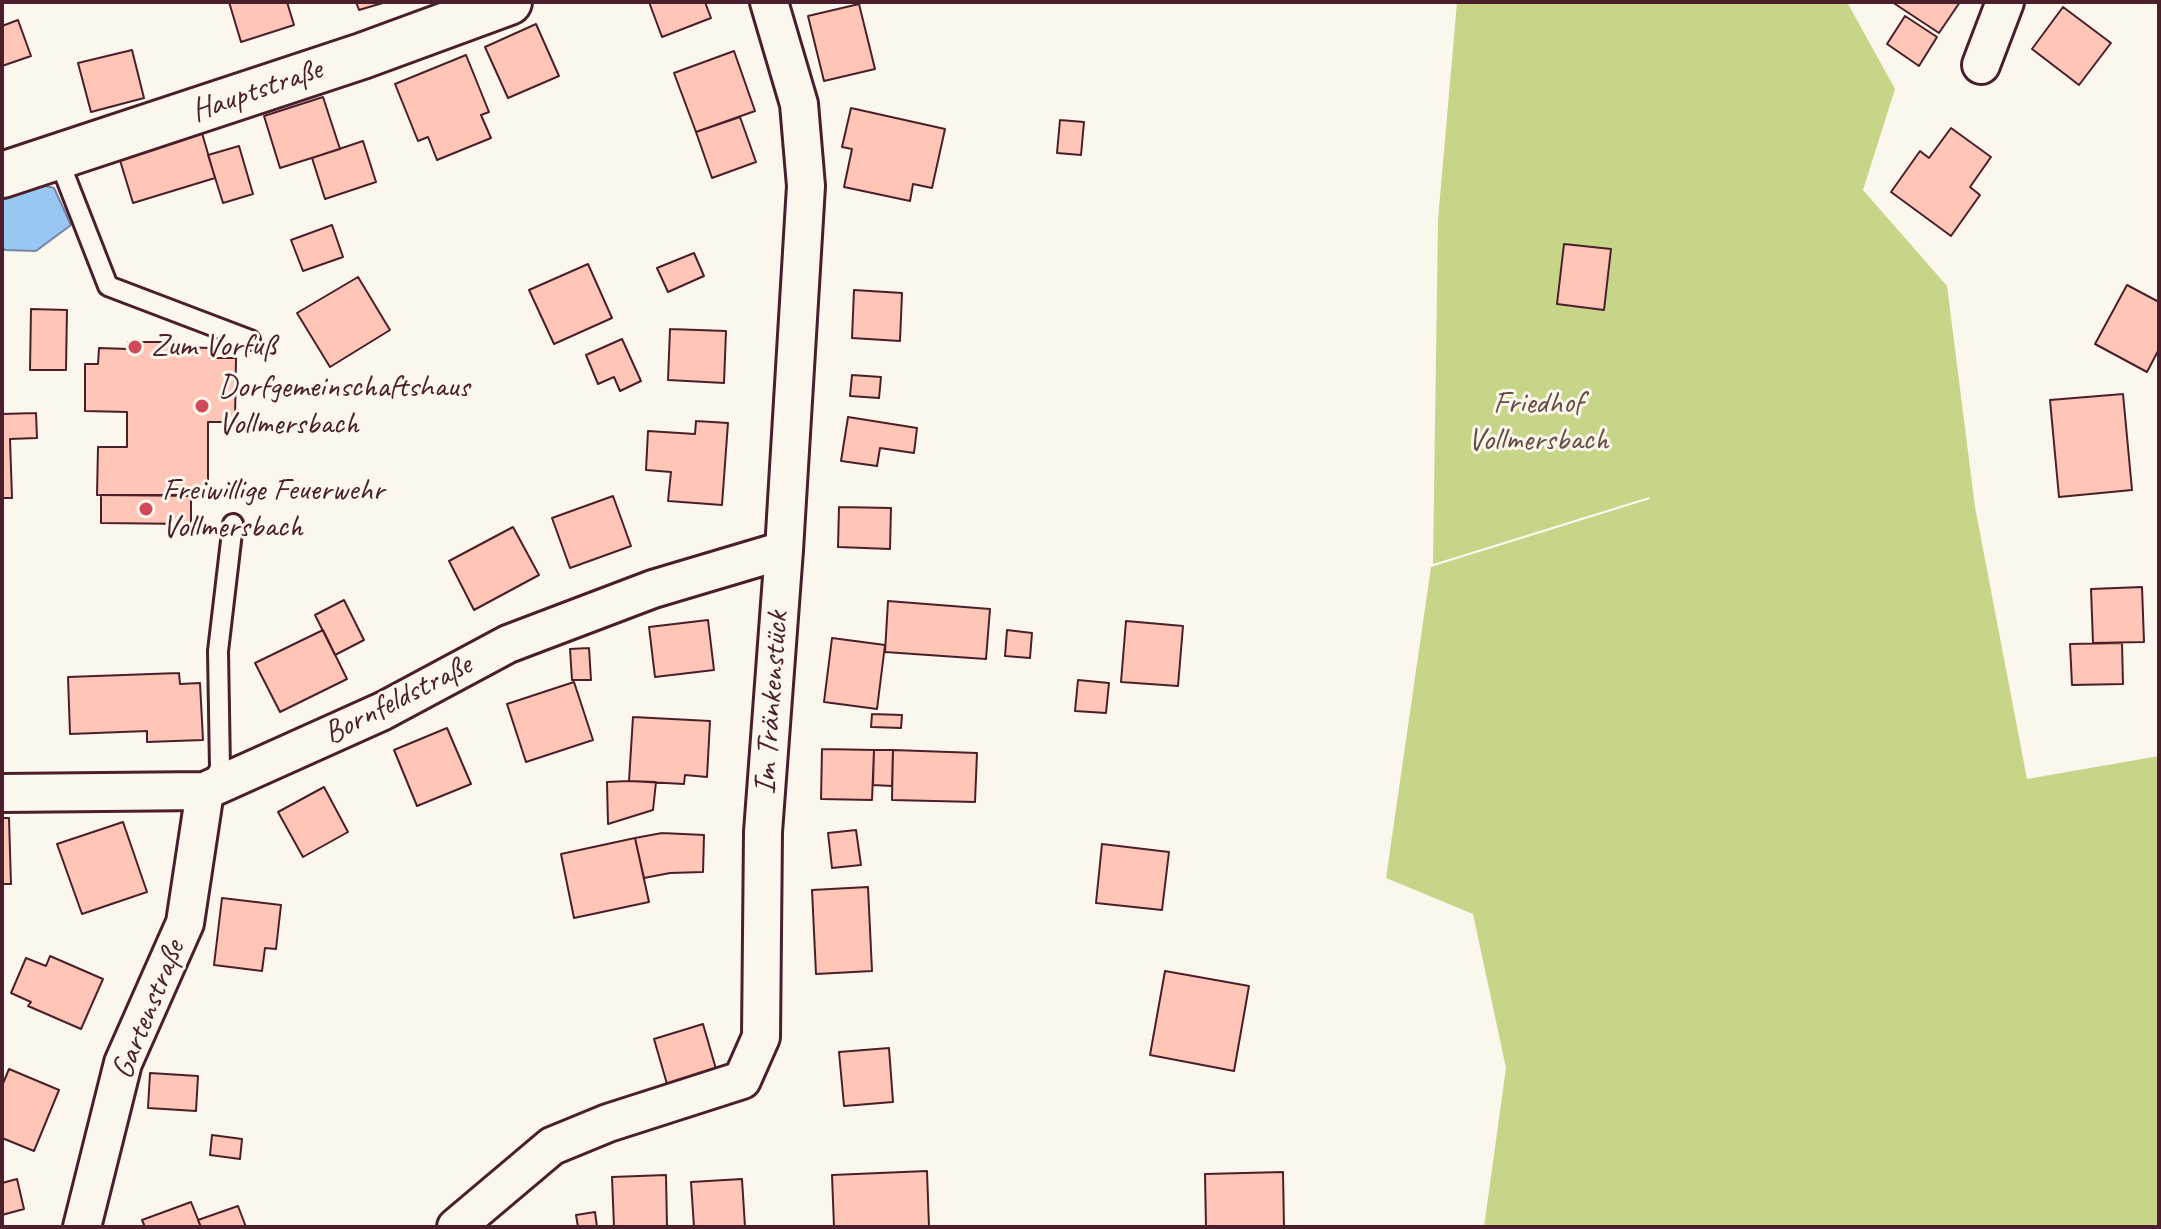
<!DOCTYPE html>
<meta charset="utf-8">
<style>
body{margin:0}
#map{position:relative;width:2161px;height:1229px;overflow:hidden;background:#fbf7ec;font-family:Caveat,sans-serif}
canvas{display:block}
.frame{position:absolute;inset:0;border:4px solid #4a1f2b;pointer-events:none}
</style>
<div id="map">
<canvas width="2161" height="1229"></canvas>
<div class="frame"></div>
</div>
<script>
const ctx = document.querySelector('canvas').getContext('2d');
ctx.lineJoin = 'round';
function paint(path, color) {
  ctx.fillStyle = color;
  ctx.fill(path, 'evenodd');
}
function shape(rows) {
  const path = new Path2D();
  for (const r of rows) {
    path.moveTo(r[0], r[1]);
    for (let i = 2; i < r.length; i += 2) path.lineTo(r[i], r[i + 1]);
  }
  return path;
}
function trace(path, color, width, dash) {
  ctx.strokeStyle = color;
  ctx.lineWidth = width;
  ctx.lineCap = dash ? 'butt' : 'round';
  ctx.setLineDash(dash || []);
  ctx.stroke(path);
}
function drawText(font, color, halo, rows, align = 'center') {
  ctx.font = font + ' Caveat,sans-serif';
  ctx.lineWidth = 6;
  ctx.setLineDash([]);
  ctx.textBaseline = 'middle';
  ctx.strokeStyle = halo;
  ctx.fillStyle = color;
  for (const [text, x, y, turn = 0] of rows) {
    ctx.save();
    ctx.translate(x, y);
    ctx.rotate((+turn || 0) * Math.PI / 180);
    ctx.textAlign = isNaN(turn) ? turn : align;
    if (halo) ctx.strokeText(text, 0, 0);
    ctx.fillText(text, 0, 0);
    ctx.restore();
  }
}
paint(shape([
 [1457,2,1847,2,1895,89,1863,190,1947,286,1975,507,2027,779,2159,756,2159,1227,1484,1227,1506,1068,1473,914,1386,878,1431,567,1650,499,1649,497,1433,564,1438,220]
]), '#c7d589');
const water = shape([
 [42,185,54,188,71,225,36,251,5,250,2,247,2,199,42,185]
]);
paint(water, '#97c7f2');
trace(water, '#7884a2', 2);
const building = shape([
 [229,2,287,2,294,25,241,42,229,2],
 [356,2,386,2,359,10,356,2],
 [649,2,705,2,711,18,662,37,649,2],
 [1892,2,1960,2,1939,33,1892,2],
 [859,4,875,69,824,81,808,16,859,4],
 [2063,7,2111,43,2079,85,2032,49,2063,7],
 [1905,16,1937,37,1919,66,1887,44,1905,16],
 [18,20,31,56,2,66,2,26,18,20],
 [536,24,559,76,508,98,485,47,536,24],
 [132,50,144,98,91,112,78,63,132,50],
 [734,51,755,111,696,132,674,73,734,51],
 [466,55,489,112,481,115,491,138,437,160,428,137,418,141,395,84,466,55],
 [323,97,340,149,280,168,264,116,323,97],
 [851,108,945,129,932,188,913,184,910,201,844,187,852,149,842,147,851,108],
 [740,117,756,162,712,178,696,132,740,117],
 [1060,120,1084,122,1081,155,1057,153,1060,120],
 [1951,128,1991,157,1970,187,1980,195,1951,236,1891,192,1920,151,1929,158,1951,128],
 [202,133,215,178,133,203,119,157,202,133],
 [363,141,376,182,325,199,312,158,363,141],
 [239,146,253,194,223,203,208,155,239,146],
 [332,225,343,257,303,271,291,240,332,225],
 [1564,244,1611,249,1604,310,1557,304,1564,244],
 [694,253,704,276,668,292,657,268,694,253],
 [588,264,612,318,554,344,529,290,588,264],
 [358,277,390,330,330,367,297,313,358,277],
 [2127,285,2159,302,2159,349,2147,372,2095,344,2127,285],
 [854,290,902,293,900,341,852,338,854,290],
 [31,309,67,310,66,370,30,370,31,309],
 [670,329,726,331,724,383,668,380,670,329],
 [622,339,641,381,620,391,614,377,598,384,586,355,622,339],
 [128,342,178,342,177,347,210,348,210,358,236,358,235,422,208,422,208,496,97,495,98,447,127,447,127,412,85,411,85,364,98,364,99,348,128,349,128,342],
 [852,375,881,377,879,398,850,396,852,375],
 [2123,394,2132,490,2059,497,2050,400,2123,394],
 [36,413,37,438,10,439,12,498,2,498,2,414,36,413],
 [848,417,917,428,914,453,880,448,877,466,841,461,848,417],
 [696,421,728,423,722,505,668,501,671,472,646,470,648,431,695,434,696,421],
 [101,495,191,495,191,524,101,523,101,495],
 [613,496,631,546,570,568,552,518,613,496],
 [839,507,891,508,890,549,838,547,839,507],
 [513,527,539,575,474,610,449,561,513,527],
 [2142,587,2144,642,2093,643,2091,589,2142,587],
 [344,600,364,640,335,655,315,615,344,600],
 [888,601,990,609,986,659,885,652,888,601],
 [708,620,714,670,655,677,649,627,708,620],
 [1126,621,1183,626,1178,686,1121,682,1126,621],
 [323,630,347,679,280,712,255,663,323,630],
 [1007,630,1032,633,1030,658,1005,656,1007,630],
 [832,638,885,645,877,709,824,702,832,638],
 [2122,643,2123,684,2072,685,2070,644,2122,643],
 [589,648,591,680,572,680,570,649,589,648],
 [179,673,180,684,200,683,203,740,147,742,147,731,70,734,68,677,179,673],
 [1078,680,1109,683,1106,713,1075,711,1078,680],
 [574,682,593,740,526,762,507,704,574,682],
 [872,714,902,715,901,728,871,727,872,714],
 [633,717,710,721,707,777,685,775,684,784,629,781,633,717],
 [447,728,471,784,417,806,394,750,447,728],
 [822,749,874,750,872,800,821,799,822,749],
 [874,750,893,750,892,786,873,785,874,750],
 [893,750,977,753,975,802,892,800,893,750],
 [629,781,656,782,653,810,608,824,607,782,629,781],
 [324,787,348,832,303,857,278,812,324,787],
 [2,818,9,818,11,884,2,884,2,818],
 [123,822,147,892,82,914,57,844,123,822],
 [856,830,861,865,832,868,828,833,856,830],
 [662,833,704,835,703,872,670,873,644,878,635,838,662,833],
 [635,838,649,902,574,918,561,854,635,838],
 [1102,844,1169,852,1162,910,1096,903,1102,844],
 [868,887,872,971,816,974,812,890,868,887],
 [222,898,281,905,276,949,265,948,262,971,214,965,222,898],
 [50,956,103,979,81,1029,28,1006,31,1002,11,993,26,958,46,966,50,956],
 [1165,971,1249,986,1234,1071,1150,1055,1165,971],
 [703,1024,716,1069,667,1084,654,1039,703,1024],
 [889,1048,893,1102,844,1106,839,1052,889,1048],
 [9,1069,59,1090,34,1151,2,1138,2,1086,9,1069],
 [150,1073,198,1076,196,1111,148,1108,150,1073],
 [212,1135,242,1139,240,1159,210,1155,212,1135],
 [927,1171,929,1227,834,1227,832,1175,927,1171],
 [1283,1172,1284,1227,1206,1227,1205,1174,1283,1172],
 [666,1175,667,1227,614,1227,612,1177,666,1175],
 [17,1179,24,1209,2,1215,2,1183,17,1179],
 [742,1179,745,1227,694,1227,691,1182,742,1179],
 [191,1202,201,1227,145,1227,142,1220,191,1202],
 [238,1206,246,1227,201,1227,198,1220,238,1206],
 [595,1212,597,1227,578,1227,576,1215,595,1212]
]);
paint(building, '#ffc5b6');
trace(building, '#4a1f2b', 2);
const service = shape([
 [58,158,108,286,250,340],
 [209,786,220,769,218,651,233,524]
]);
const minor = shape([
 [1981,65,2005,2],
 [2,793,205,791,383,711,508,644,653,589,784,550],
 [82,1227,123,1063,185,923,205,791],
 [456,1227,552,1146,608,1123,742,1080,761,1037,763,832,784,550,806,186,799,104,769,2]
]);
const secondary = shape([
 [2,175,362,56,509,2]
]);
trace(service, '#4a1f2b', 24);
trace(minor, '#4a1f2b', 42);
trace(secondary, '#4a1f2b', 50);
trace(service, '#fbf7ec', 18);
trace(minor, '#fbf7ec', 36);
trace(secondary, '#fbf7ec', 44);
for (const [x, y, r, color] of [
 [135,347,8,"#d1495b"],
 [202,406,8,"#d1495b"],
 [146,509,8,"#d1495b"]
]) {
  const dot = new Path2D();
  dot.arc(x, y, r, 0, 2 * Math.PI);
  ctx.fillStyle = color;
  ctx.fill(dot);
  trace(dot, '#fbf7ec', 3);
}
drawText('32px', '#4a1f2b', '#fbf7ec', [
 ["Hauptstraße",257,91,-19],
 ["Bornfeldstraße",398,700,-27],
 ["Im Tränkenstück",772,703,-86],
 ["Gartenstraße",149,1010,-68]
]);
drawText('32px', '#4a1f2b', '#fbf7ec', [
 ["Zum Vorfuß",151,347],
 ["Dorfgemeinschaftshaus",218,388],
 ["Vollmersbach",218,425],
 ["Freiwillige Feuerwehr",162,491],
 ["Vollmersbach",162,528]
], 'left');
drawText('32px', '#694c42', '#fbf7ec', [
 ["Friedhof",1538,404],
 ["Vollmersbach",1538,441]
]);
</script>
